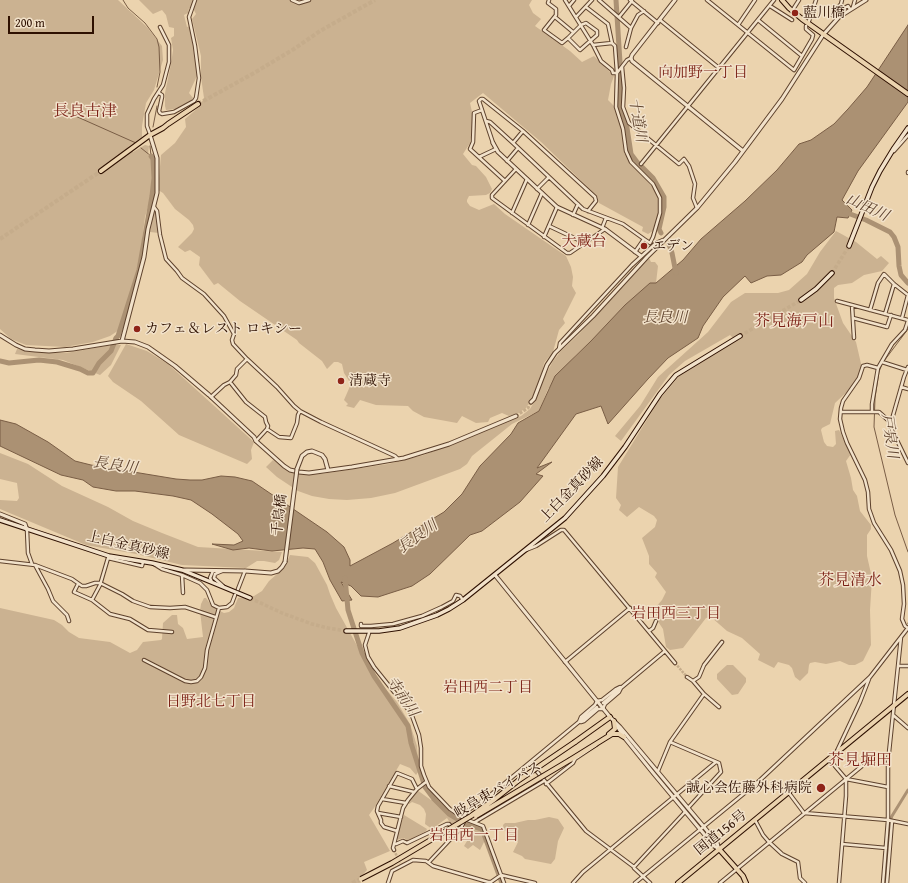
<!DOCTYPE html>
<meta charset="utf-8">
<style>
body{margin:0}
#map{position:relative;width:908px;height:883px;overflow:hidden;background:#ebd3ae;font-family:"Gentium Book Plus",serif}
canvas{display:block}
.scale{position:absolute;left:8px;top:16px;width:86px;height:18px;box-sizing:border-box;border:2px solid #2e1001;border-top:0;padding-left:5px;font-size:12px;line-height:14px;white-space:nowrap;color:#2e1001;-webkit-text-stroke:3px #f2e2ca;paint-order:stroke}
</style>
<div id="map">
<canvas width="908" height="883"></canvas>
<div class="scale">200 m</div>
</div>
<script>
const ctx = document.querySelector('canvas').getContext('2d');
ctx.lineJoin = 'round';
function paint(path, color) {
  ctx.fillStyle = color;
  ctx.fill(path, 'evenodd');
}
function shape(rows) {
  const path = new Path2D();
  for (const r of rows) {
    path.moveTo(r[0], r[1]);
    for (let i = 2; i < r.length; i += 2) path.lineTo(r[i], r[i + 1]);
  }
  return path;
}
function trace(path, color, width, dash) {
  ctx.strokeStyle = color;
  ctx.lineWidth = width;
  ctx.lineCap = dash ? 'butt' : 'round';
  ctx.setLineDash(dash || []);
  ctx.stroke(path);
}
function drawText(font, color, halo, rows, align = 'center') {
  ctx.font = font + ' "Gentium Book Plus","Noto Serif JP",serif';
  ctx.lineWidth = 3;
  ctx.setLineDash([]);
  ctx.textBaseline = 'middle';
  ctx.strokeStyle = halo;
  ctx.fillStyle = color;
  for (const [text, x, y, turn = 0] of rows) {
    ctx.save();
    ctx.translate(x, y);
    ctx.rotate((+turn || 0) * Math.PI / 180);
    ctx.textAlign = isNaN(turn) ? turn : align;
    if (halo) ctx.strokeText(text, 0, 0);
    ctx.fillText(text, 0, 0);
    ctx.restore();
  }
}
paint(shape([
 [0,0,118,0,147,27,162,46,163,60,154,90,146,103,142,126,142,137,128,147,133,152,145,145,149,146,148,155,151,160,153,178,151,196,145,217,139,264,119,330,110,336,93,342,65,347,26,345,11,339,0,329],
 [139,0,532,0,529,5,533,13,541,19,535,26,570,51,582,62,594,56,614,76,611,84,608,100,616,108,625,129,624,153,658,194,661,208,656,229,648,234,642,231,643,227,599,203,597,196,541,142,483,93,470,103,474,121,470,143,463,154,472,165,476,166,486,177,492,189,490,193,486,195,469,196,467,200,467,202,470,206,479,210,494,204,505,214,566,256,571,267,573,277,572,286,576,293,563,319,565,323,559,330,553,352,544,363,541,378,531,400,526,408,517,414,509,416,502,413,490,418,488,422,476,423,462,416,457,423,424,417,413,411,408,406,376,405,360,400,354,408,346,406,348,404,344,400,351,384,344,373,342,364,338,362,334,362,327,369,322,361,299,343,297,340,240,301,218,283,214,285,199,265,200,257,190,250,185,252,178,247,192,233,194,229,193,225,189,220,175,209,163,193,158,190,161,155,175,143,186,127,185,119,199,107,204,98,201,77,201,56,192,19,196,14,193,8,189,8,188,13,184,15,187,27,190,26,196,67,197,76,189,93,193,98,190,102,176,109,166,110,165,106,165,93,171,64,173,50,171,38,174,36,174,28,169,27,166,15,162,10,153,14],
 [154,211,158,217,159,233,150,232],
 [836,231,856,242,877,259,881,256,889,263,882,271,864,275,852,283,838,285,834,288,834,298,843,323,856,342,862,368,859,378,850,389,835,403,830,424,822,428,821,430,824,442,827,446,833,447,836,444,835,431,839,430,851,454,846,461,851,478,853,490,857,496,860,511,871,525,871,529,867,535,867,556,872,578,870,610,871,645,863,661,855,665,849,665,840,661,826,664,815,662,810,663,809,665,808,673,800,681,795,677,792,668,789,665,778,662,774,668,758,660,760,654,742,638,727,631,711,617,706,618,683,648,670,650,666,647,663,629,657,620,655,608,662,600,666,592,655,577,657,573,649,564,649,556,642,538,655,527,657,520,654,516,639,507,627,517,619,510,621,505,616,498,618,467,659,400,680,375,712,354,734,339,730,335,685,361,669,375,621,441,615,436,640,406,658,377,708,332,731,302,745,293,778,293,789,290,807,274,820,252],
 [649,258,651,262,655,262,658,266,656,283,576,355,548,389,539,411,512,424,472,456,467,464,460,469,395,493,371,498,347,500,329,499,312,496,298,491,277,477,266,467,273,460,289,471,305,475,321,474,388,464,424,455,521,416,530,409,537,397,545,376,553,361,561,351,578,335],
 [126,344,147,351,168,364,254,442,251,450,252,459,247,464,179,435,141,401,113,382,108,376],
 [112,345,121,345,111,365,100,375,63,360,15,354,17,349,50,353,66,353],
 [0,453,28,464,62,486,108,507,133,521,162,533,198,547,282,552,279,560,275,563,264,561,257,561,246,568,182,565,136,554,86,545,0,509,0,500,17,501,19,498,17,483,0,479],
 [290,555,308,557,315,563,327,585,330,594,336,608,373,674,397,702,410,724,417,746,419,771,416,775,410,768,400,764,374,808,369,815,390,851,364,862,367,870,359,879,361,883,0,883,0,608,54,620,62,625,69,632,79,638,110,642,130,653,137,650,143,642,161,640,162,639,163,623,172,615,177,615,178,624,183,628,187,639,203,637,200,611,201,604,204,598,206,598,211,605,218,610,224,613,229,612,234,608,238,598,254,596,262,591,269,581,284,568],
 [727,665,733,665,746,678,746,682,738,694,732,695,717,679,717,674],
 [417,790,431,800,433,799,449,815,460,821,452,826,447,818,432,829,425,824,426,814,424,809,420,805,412,802,409,804,407,803],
 [404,815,427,829,426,831,408,841,404,838,396,840],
 [549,817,558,819,564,828,558,841,555,859,551,864,525,859,522,856,513,852,518,842,504,830,503,825,505,823,515,823,528,820,535,820],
 [475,828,482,832,485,840,480,850,473,845,468,849,464,846]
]), '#cbb291');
const water = shape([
 [908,25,908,102,858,171,842,200,852,210,848,218,837,217,834,232,807,255,802,262,781,275,767,276,751,283,745,276,723,297,703,326,698,338,668,358,648,379,608,424,601,406,576,414,537,468,552,462,536,474,543,476,520,502,482,531,470,535,430,574,412,586,378,597,361,596,351,586,341,582,352,600,342,601,330,580,323,562,315,549,303,548,272,551,249,548,233,550,212,544,234,545,243,541,238,534,212,514,191,500,173,496,135,491,116,491,93,487,83,480,61,475,0,446,0,420,16,424,48,442,75,461,91,465,176,479,190,480,202,480,221,476,235,477,252,481,327,532,344,547,350,560,350,566,393,543,444,512,462,494,480,466,511,434,518,423,539,411,555,376,591,341,625,305,650,283,656,283,683,260,701,239,745,201,777,170,799,144,811,140,834,124,848,109,867,87,908,25]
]);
paint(water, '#ab9173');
trace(water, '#795d45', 1);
trace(shape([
 [123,0,128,8,145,23,157,39,159,47,160,72,157,87],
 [64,111,136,143],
 [153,127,157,106],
 [150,146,151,156],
 [141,148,151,156],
 [884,361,908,329],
 [882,364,879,372,875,398,874,427,895,515,908,552],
 [908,623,908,624]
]), '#795d45', 1);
trace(shape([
 [885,883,889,823,892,816,908,790]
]), '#ab9173', 3);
trace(shape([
 [616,0,621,78,620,108,627,128,631,154,637,162,653,178,664,197,664,207,659,229,661,233],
 [845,212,866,220,890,232,894,237,898,247,899,266,901,275,908,283],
 [669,244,672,253,676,273],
 [0,361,9,363,39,360,57,362,80,369,88,373,93,373,99,363,111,351,116,338,118,336,139,270,152,196,154,178,153,159,151,156],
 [345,578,348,610,362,653,374,676,408,726,411,743,425,787,434,799,449,814,461,821],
 [466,824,482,829,502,883]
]), '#ab9173', 5);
trace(shape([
 [675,663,687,677],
 [394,850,400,863]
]), '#c5ac8b', 2.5, [2.5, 1]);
trace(shape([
 [516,416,528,408,531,402]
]), '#c5ac8b', 3, [3, 1.5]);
trace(shape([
 [832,273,849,246],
 [740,336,801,300],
 [250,598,282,613,312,624,328,628,346,631]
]), '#c5ac8b', 3.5, [3.5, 2]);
trace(shape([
 [198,104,254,73,294,49,320,31,375,0],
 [0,239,101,171]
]), '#c5ac8b', 4, [4, 2]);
trace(shape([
 [352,883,361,879]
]), '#c5ac8b', 4, [4, 2]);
const minor = shape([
 [292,0,299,3,309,0],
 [549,0,548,3,556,9,556,15,544,30,562,43,568,38,581,25,586,23,597,31,597,35,580,50,568,38],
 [565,0,593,45,601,61,612,70,613,73,617,73],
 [599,0,631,28],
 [630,0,658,23],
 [707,0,794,70,812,39,813,35,806,29,806,26],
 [842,0,841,4,832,15,848,6,850,9],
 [569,6,574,0],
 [770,6,792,20],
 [586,7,608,24,612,43],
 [853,7,855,0],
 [792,11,799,0],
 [555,17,573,32],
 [576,17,592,0],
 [619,17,632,1],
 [660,20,719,68],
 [758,20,802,56],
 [809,21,816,0],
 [738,25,755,0],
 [593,45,612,43,615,46,617,73,616,107,623,129,626,151,631,162,653,184,660,198,660,213,653,237,650,243,644,239],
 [626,47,631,28,638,15,644,11],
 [622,67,624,88,623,107,629,123,679,164,684,159,689,166,695,184,693,198,697,208],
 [617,73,627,60,631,58],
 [159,93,162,95,162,97,159,111,160,113,162,114,174,112,194,101,196,98,199,78,195,46,189,17,195,0],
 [482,110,474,113,473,142,470,149,505,181],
 [486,121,490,122,513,143,583,209,623,224,644,239,635,252],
 [150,134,147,126,147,114,154,99,163,85,169,62,169,45,160,27],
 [493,143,479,101,481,99,483,99,523,131,595,197,596,201,588,211],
 [513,143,523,131],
 [894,151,908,135],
 [479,157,496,149],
 [507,161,518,148],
 [641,164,774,0],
 [516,169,492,195,492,198,567,253,570,253,605,229],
 [908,172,908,173],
 [537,189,549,177],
 [154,207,157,211,160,235,166,259,177,271,182,278,204,294,224,316,234,334,232,340,233,344,247,359,277,387,294,406,300,411,321,422,395,456,398,459],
 [512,213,527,179],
 [573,215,578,204],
 [528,225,542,193],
 [549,226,585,243],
 [602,228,606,218],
 [544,237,557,207],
 [837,301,908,320],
 [852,305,854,338],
 [870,310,878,283,884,274,894,284,908,295,902,318],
 [885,314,894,284],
 [853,318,887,327,891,315],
 [559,349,560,343,632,265,656,243,663,240],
 [882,362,907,370],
 [908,367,904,377,890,426,908,463],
 [878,368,867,365,863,366,859,378,843,401,841,408,840,419,843,432,847,443,865,480,868,492,869,509,874,523,891,550,900,571,903,585,904,604,902,619,905,626,908,628],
 [230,382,246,402,265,417,266,422,268,426,267,429],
 [901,387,908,389],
 [211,397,224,385,230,382,236,375,237,369,247,359],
 [841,412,879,412,890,422],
 [872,412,872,404,878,368,892,344,905,330,908,321],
 [256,441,267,429,279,437,291,438,297,423,298,415,300,411],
 [27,530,28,553,32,564],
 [526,550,536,546,561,530,564,530,675,663],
 [0,561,35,565,72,579,82,586,86,586,95,583,100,583,122,594,133,601,150,607,170,608,185,607,215,617],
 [154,564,162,569,182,575,200,583,207,590,213,605,219,608,227,607,232,603,235,595],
 [35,565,48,589,53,601,67,615,69,621],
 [222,571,215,574,214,578,223,586],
 [182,575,183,593],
 [212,582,210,578,213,571],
 [78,584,74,592,92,600,110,614,130,619,148,630,172,632],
 [238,589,245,571],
 [92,600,100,585,108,558,142,566,143,562],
 [361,624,361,626,371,626,393,624,411,619,422,616,442,607,453,601,456,595,460,596,463,600],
 [649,631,653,628,656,621],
 [369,633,365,645,368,657,374,667,411,713,419,735,421,748,421,766,424,775,429,787,450,809,465,819,483,826,504,883],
 [144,660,185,681,191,682,197,681,201,677,205,668,207,650,219,608],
 [565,662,630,608],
 [899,666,908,666],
 [687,677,693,681,704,694,719,707],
 [693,681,699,677,704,665,722,642],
 [603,703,665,651],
 [893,715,908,728],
 [579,722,581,717,595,705,597,701,602,700,616,689,620,687],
 [581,722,584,721,598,709,603,709,605,704,619,692,621,688],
 [670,742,719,763,721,772,688,808],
 [836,753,860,702,869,679],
 [829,759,846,779,888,787],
 [530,763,586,831,634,867,685,812],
 [658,771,670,742,704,694],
 [546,784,573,763,575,759,596,745],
 [389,786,414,792],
 [789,793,804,813,888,820,908,824],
 [382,799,406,803],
 [378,813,401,817],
 [755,820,763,835,769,842,782,854,798,862,800,878,805,883],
 [475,822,544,781],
 [397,831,384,827,381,823,381,820,377,811,378,806,397,773,412,779,417,789],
 [394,844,396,844,403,841,407,843,447,824,449,824,456,833],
 [842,844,886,848],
 [394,850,393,848,403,808,408,800,417,789,426,782],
 [429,862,461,828,465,819,465,815,467,811,488,797,597,707],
 [634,868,650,883],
 [388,883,392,871,413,860,426,861,433,866,488,882,491,882,501,875,535,883],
 [573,883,583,872,716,762],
 [635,883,758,782,870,677,908,628],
 [720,883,862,766],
 [839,883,846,796,846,779],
 [883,883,888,820,888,762,901,637],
 [887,883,892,821]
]);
const tertiary = shape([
 [675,0,632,55,631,58,632,61,743,151],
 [493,143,498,152,557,207,605,229,641,256],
 [0,335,16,345,25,349,35,350,49,351,73,349,122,341,135,342,148,347,175,366,209,395,254,437,256,441,284,466,290,470,299,472,309,473,352,467,404,458,449,444,516,416],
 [122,341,144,257,148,229,157,193,157,158,150,135],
 [531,402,534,399,547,365,555,353,593,316,647,257,697,208,735,162,782,99,823,35,839,17,866,0],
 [297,469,302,456,307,452,312,451,322,455,325,459,328,470],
 [0,514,25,524,27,530],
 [184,570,245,571,271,573,278,571,282,567,285,562],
 [495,575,610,717,620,727,704,827,717,843,719,849],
 [615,723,624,737,654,774,714,846,719,849]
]);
const secondary = shape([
 [849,246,872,187,880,171,894,148,908,128],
 [801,300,816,289,832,273],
 [0,520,109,556,152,563,182,570,250,598],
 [346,631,379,631,400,628,437,615,449,609,463,600,565,518,603,476,625,447,660,394,676,375,740,336]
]);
const primary = shape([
 [782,0,789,8,802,19,908,94],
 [101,171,150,135,163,128,168,124,198,104],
 [719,849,743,876,746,883]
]);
const trunk = shape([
 [609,734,615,729,614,721],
 [575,742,610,717],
 [570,760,612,734,619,734,624,737],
 [678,883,908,694]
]);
trace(minor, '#5d412c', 4.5);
trace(tertiary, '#5d412c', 5);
trace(secondary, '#2e1001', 5.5);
trace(primary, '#2e1001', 6);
trace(trunk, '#2e1001', 6);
trace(minor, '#f2e2ca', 2.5);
trace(tertiary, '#f2e2ca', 3);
trace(secondary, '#f2e2ca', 3.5);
trace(primary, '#ebd3ae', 4);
trace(trunk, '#ebd3ae', 4);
const tertiaryBridge = shape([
 [285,562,297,469]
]);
const trunkBridge = shape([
 [476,816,570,760],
 [361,879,392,863,471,816,495,799,519,780,575,742]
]);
trace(tertiaryBridge, '#5d412c', 5, []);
trace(trunkBridge, '#2e1001', 6, []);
trace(tertiaryBridge, '#f2e2ca', 3);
trace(trunkBridge, '#ebd3ae', 4);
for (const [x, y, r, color] of [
 [795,13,4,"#8f2418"],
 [644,246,4,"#8f2418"],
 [137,329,4,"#8f2418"],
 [341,381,4,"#8f2418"],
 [821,788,5,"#8f2418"]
]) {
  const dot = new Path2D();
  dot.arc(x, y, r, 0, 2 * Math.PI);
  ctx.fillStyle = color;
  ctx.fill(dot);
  trace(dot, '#f2e2ca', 1.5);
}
drawText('14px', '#2e1001', '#f2e2ca', [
 ["藍川橋",803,13],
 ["エデン",652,246],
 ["カフェ＆レスト ロキシー",145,329],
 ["清蔵寺",349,381],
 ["誠心会佐藤外科病院",812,788,"right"]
], 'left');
drawText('14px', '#2e1001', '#f2e2ca', [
 ["上白金真砂線",572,490,-46],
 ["千鳥橋",280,515,-83],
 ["上白金真砂線",128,546,13],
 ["岐阜東バイパス",498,790,-30],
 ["国道156号",721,833,-39]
]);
drawText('15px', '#7a1f14', '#f2e2ca', [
 ["向加野一丁目",703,73],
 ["大蔵台",584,242],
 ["岩田西三丁目",676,614],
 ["岩田西二丁目",488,688],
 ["日野北七丁目",211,702],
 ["岩田西一丁目",474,836]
]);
drawText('italic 15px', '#60442f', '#f2e2ca', [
 ["十道川",637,120,80],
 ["山田川",867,208,25],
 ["長良川",665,318],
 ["戸泉川",889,436,82],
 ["長良川",115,466,8],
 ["長良川",418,537,-36],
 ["寺前川",402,697,56]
]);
drawText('16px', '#7a1f14', '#f2e2ca', [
 ["長良古津",85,112],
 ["芥見海戸山",794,322],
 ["芥見清水",850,581],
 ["芥見堀田",860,761]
]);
</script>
